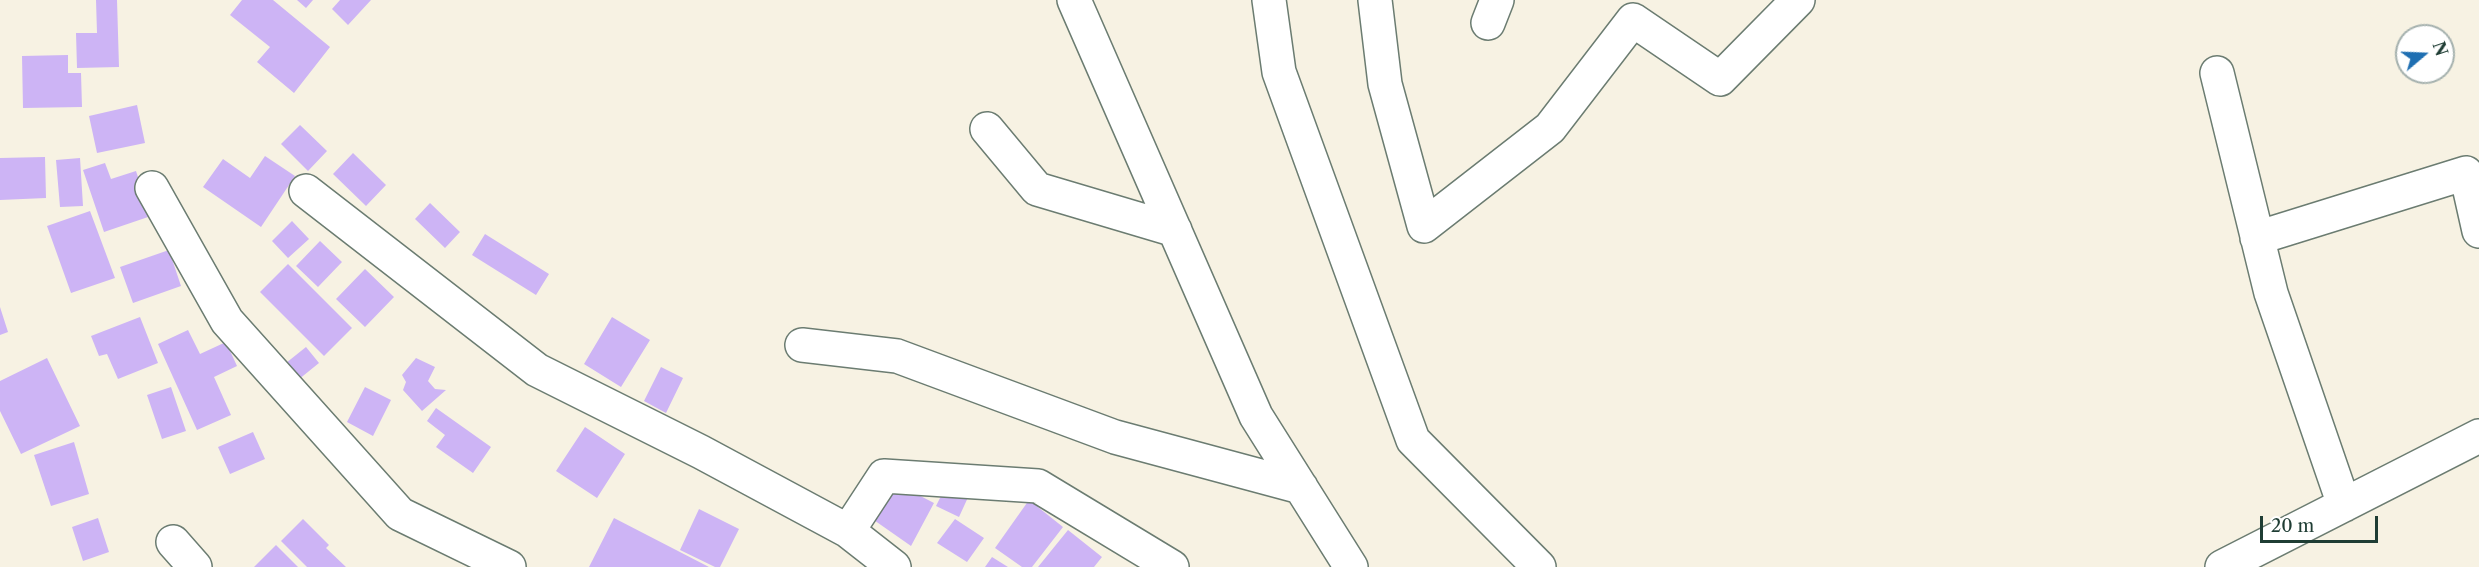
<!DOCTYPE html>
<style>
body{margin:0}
#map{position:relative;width:2479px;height:567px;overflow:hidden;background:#f7f2e3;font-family:"Libre Caslon Text",serif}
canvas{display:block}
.north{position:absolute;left:2395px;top:24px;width:60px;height:60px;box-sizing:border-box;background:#fff;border:2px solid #a5b1ae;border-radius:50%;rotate:71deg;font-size:16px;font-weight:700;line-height:24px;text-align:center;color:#1f3d34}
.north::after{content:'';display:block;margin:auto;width:21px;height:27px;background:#1f6fb2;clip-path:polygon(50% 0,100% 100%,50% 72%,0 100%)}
.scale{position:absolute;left:2260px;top:516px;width:118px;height:27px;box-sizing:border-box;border:3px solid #1f3d34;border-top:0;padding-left:8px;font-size:18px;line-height:21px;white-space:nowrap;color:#1f3d34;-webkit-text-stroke:4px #fff;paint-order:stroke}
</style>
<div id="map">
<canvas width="2479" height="567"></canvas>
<div class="north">N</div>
<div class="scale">20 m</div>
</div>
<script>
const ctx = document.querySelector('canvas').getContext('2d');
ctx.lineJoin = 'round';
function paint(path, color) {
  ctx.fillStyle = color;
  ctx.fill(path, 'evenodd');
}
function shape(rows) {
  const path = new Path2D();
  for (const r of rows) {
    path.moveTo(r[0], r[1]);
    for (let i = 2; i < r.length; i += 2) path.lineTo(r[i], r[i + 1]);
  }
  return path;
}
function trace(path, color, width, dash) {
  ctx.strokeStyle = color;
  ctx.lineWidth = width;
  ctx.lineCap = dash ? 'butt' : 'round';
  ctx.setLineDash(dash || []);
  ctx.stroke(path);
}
paint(shape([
 [96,0,117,0,119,67,77,68,76,33,97,33],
 [242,0,273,0,330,47,294,93,257,62,270,47,230,15],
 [297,0,313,0,306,8],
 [340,0,371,0,348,25,332,9],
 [68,55,68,73,81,73,82,107,23,108,22,56],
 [137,105,145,143,97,153,89,116],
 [300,125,327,151,308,171,281,144],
 [353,153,386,185,366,206,333,174],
 [265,156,295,176,261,227,203,187,223,159,250,178],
 [45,157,46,198,0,200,0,158],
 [80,158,83,206,60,207,56,160],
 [105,163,111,179,136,171,151,216,104,232,83,170],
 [430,203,460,232,445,248,415,219],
 [90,211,115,278,71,293,47,226],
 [292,221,309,239,288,258,272,241],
 [485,234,549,274,536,295,472,255],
 [320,241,342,262,318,287,296,266],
 [169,250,181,286,133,303,120,267],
 [288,264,352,328,324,356,260,292],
 [365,269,394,297,365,327,336,299],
 [0,307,8,332,0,335],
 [140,317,158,363,118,379,107,354,99,356,91,336],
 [612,317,650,340,621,387,584,364],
 [188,330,200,354,226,342,237,366,214,377,231,415,197,430,158,344],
 [306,347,319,363,293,384,281,367],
 [47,358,80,426,21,454,0,411,0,381],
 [416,358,435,367,428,381,435,389,446,390,422,411,403,390,406,382,402,375],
 [661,367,683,378,666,413,644,401],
 [171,387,186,431,162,439,147,395],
 [365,387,391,400,373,436,347,422],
 [436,408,491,447,473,473,436,447,445,435,427,421],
 [585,427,625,454,597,498,556,471],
 [253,432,265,459,230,474,218,447],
 [74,442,89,494,51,506,34,455],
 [948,482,970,493,959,517,936,506],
 [897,484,934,503,911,546,871,518],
 [1029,500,1063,527,1032,567,1022,567,995,548],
 [699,509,739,529,720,567,715,567,680,550],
 [98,518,109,552,83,561,72,527],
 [614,518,709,567,589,567],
 [303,519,329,545,326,548,346,567,307,567,281,541],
 [955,519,984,538,967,562,937,543],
 [1068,530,1102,557,1094,567,1038,567],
 [276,545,298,567,254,567],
 [992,557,1008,567,985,567]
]), '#cdb4f5');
const street = shape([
 [1074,0,1256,416,1351,567],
 [1269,0,1279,72,1413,440,1539,567],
 [1375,0,1385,84,1424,226,1550,128,1633,20,1720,79,1798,0],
 [1488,23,1497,0],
 [2217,73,2271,293,2344,505],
 [987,129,1037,189,1175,230],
 [152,188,227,321,400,514,509,567],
 [306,191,537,370,701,452,848,531,894,567],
 [2257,238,2466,173,2479,231],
 [802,345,897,356,1115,437,1301,487],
 [848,531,884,476,1038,486,1172,567],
 [173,542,195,567],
 [2222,567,2479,436]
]);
trace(street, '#6b7c71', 36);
trace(street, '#fff', 33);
</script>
